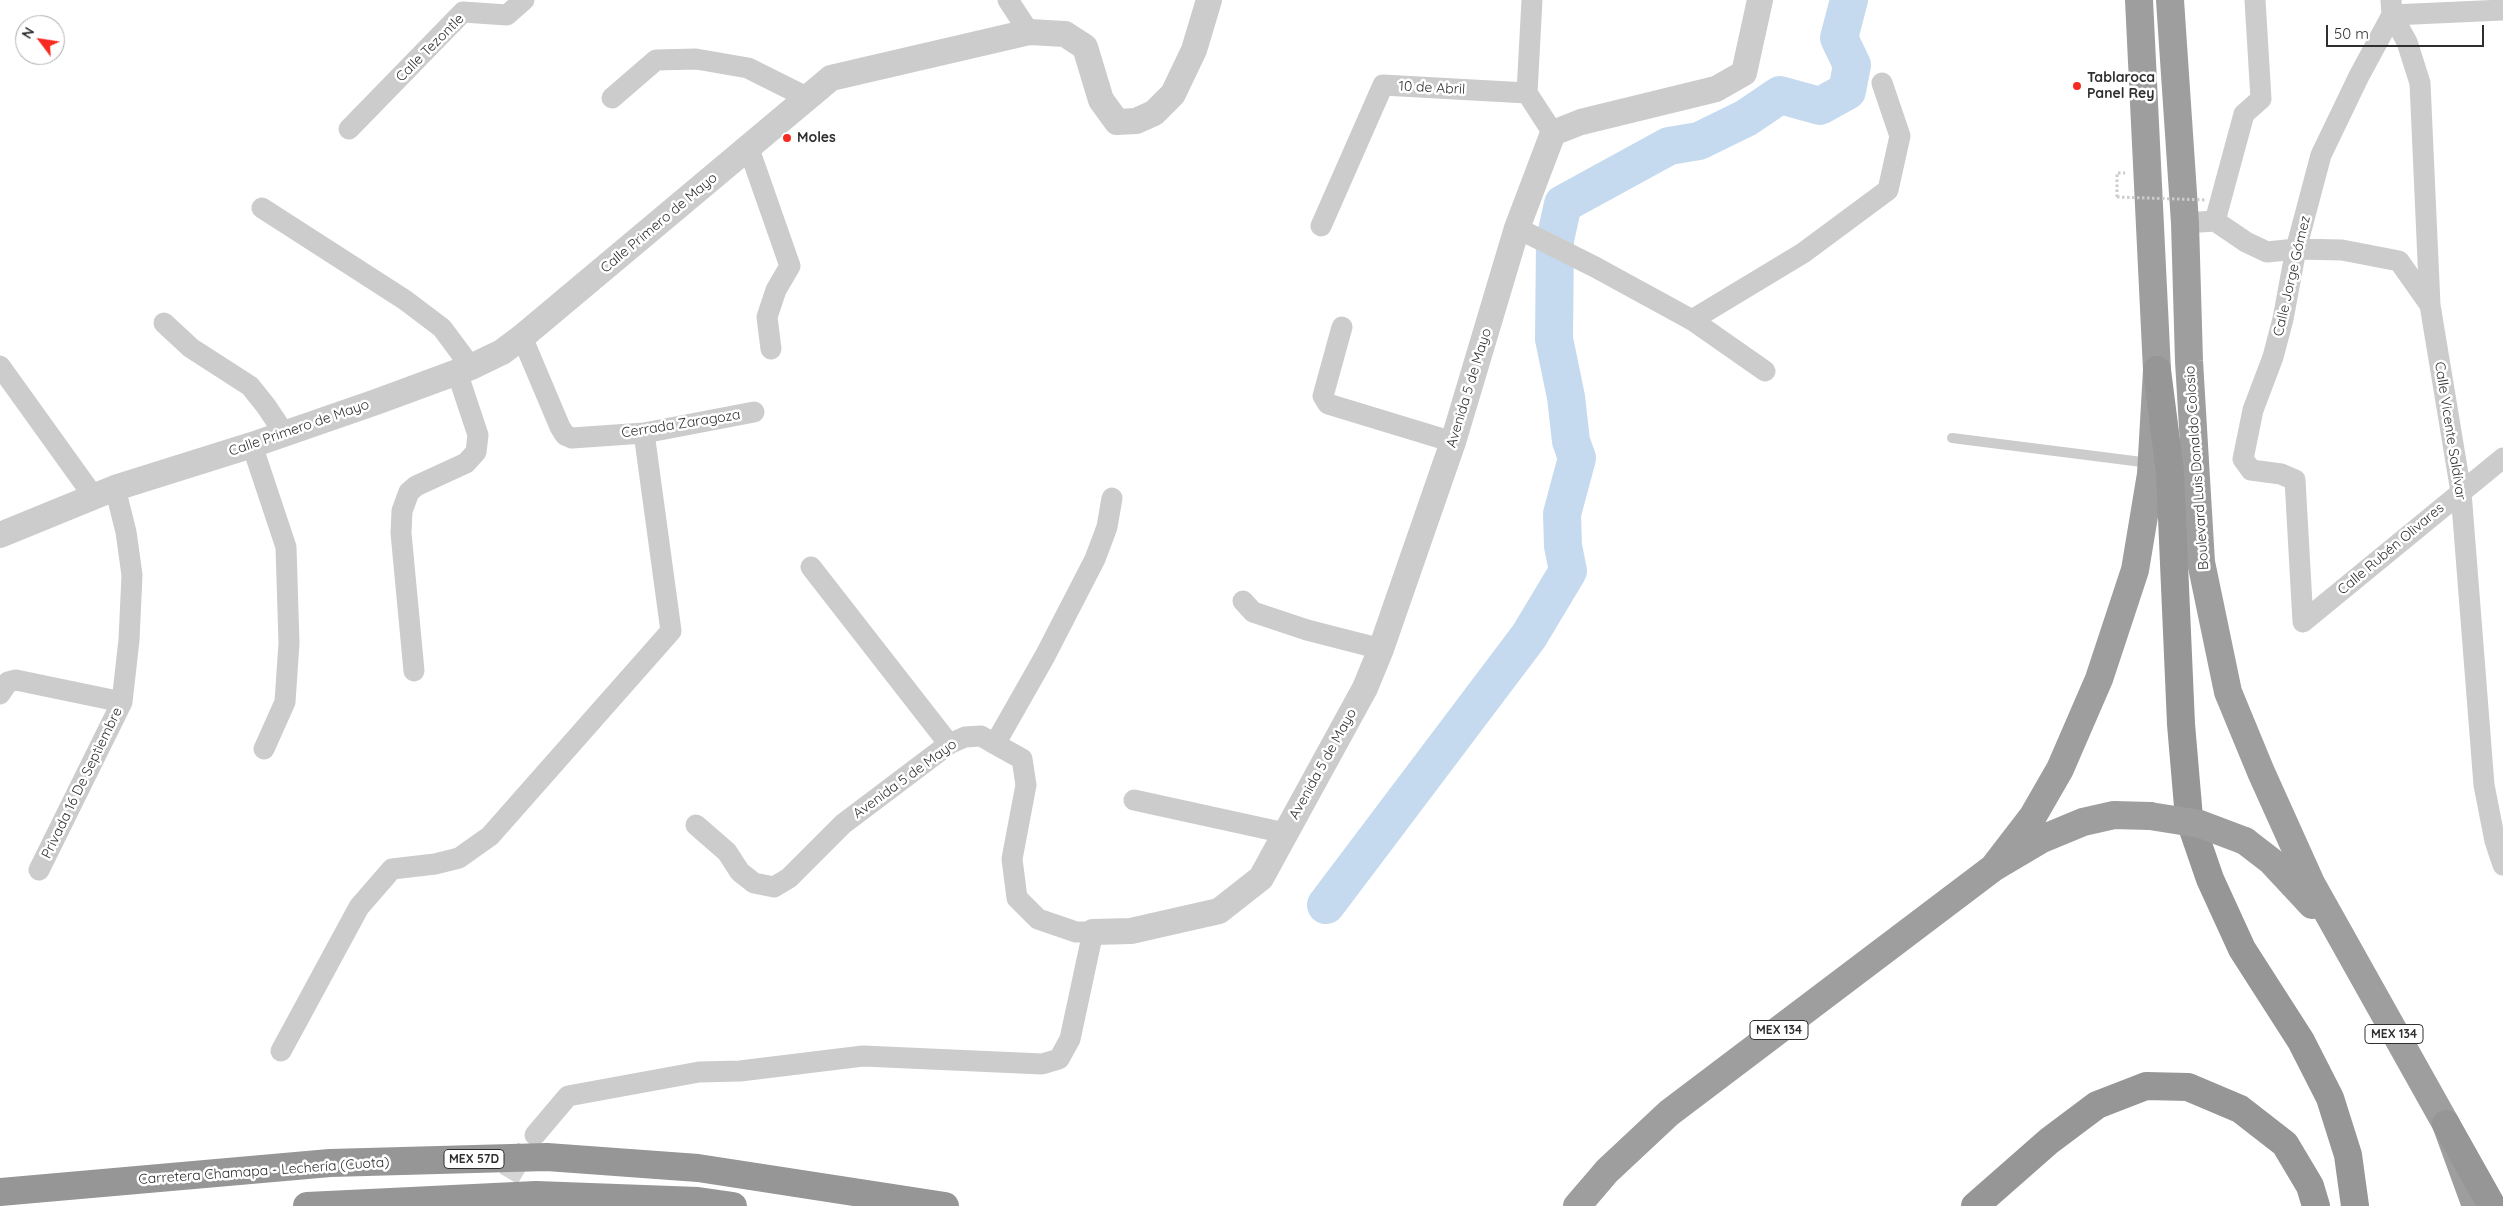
<!DOCTYPE html>
<meta charset="utf-8">
<style>
body{margin:0}
#map{position:relative;width:2503px;height:1206px;overflow:hidden;background:#fff;font-family:Quicksand,sans-serif}
canvas{display:block}
.north{position:absolute;left:15px;top:15px;width:50px;height:50px;box-sizing:border-box;background:#fff;border:1px solid #acacac;border-radius:50%;rotate:301deg;font-size:14px;font-weight:700;line-height:20px;text-align:center;color:#2f2f2f}
.north::after{content:'';display:block;margin:auto;width:18px;height:22px;background:#f62a21;clip-path:polygon(50% 0,100% 100%,50% 72%,0 100%)}
.scale{position:absolute;left:2326px;top:25px;width:158px;height:22px;box-sizing:border-box;border:2px solid #2f2f2f;border-top:0;padding-left:6px;font-size:15px;line-height:18px;white-space:nowrap;color:#2f2f2f;-webkit-text-stroke:4px #fff;paint-order:stroke}
</style>
<div id="map">
<canvas width="2503" height="1206"></canvas>
<div class="north">N</div>
<div class="scale">50 m</div>
</div>
<script>
const ctx = document.querySelector('canvas').getContext('2d');
ctx.lineJoin = 'round';
function shape(rows) {
  const path = new Path2D();
  for (const r of rows) {
    path.moveTo(r[0], r[1]);
    for (let i = 2; i < r.length; i += 2) path.lineTo(r[i], r[i + 1]);
  }
  return path;
}
function trace(path, color, width, dash) {
  ctx.strokeStyle = color;
  ctx.lineWidth = width;
  ctx.lineCap = dash ? 'butt' : 'round';
  ctx.setLineDash(dash || []);
  ctx.stroke(path);
}
function drawText(font, color, halo, rows, align = 'center') {
  ctx.font = font + ' Quicksand,sans-serif';
  ctx.lineWidth = 5;
  ctx.setLineDash([]);
  ctx.textBaseline = 'middle';
  ctx.strokeStyle = halo;
  ctx.fillStyle = color;
  for (const [text, x, y, turn = 0] of rows) {
    ctx.save();
    ctx.translate(x, y);
    ctx.rotate((+turn || 0) * Math.PI / 180);
    ctx.textAlign = isNaN(turn) ? turn : align;
    if (halo) ctx.strokeText(text, 0, 0);
    ctx.fillText(text, 0, 0);
    ctx.restore();
  }
}
trace(shape([
 [1326,905,1529,636,1568,571,1563,546,1562,514,1577,458,1571,441,1566,397,1554,339,1555,240,1563,204,1669,146,1699,141,1746,118,1780,95,1820,106,1847,91,1852,65,1839,38,1849,0]
]), '#c6daef', 38);
trace(shape([
 [492,1206,527,1148]
]), '#d5d5d5', 21, [21, 11]);
trace(shape([
 [2117,197,2117,173,2125,173]
]), '#ccc', 3, [2.5, 2.5]);
trace(shape([
 [1952,438,2150,463]
]), '#ccc', 10);
trace(shape([
 [1008,0,1029,32],
 [2391,0,2392,15,2407,42,2420,83,2430,305,2461,492,2484,785,2495,841,2503,865],
 [2392,15,2503,10],
 [1527,93,1532,0],
 [612,98,656,60,696,59,748,68,808,98],
 [349,129,463,12,507,15,524,0],
 [749,149,790,266,776,290,767,317,771,349],
 [262,208,405,300,442,328,471,367],
 [2215,221,2244,114,2261,99,2255,0],
 [2185,223,2215,221,2246,242,2267,252,2296,249,2342,250,2399,261,2430,305],
 [1321,226,1383,85,1527,93,1553,133],
 [1517,228,1595,267,1692,320,1765,371],
 [1692,320,1803,253,1888,190,1900,136,1882,83],
 [164,323,191,348,250,386,266,406,284,433],
 [1342,327,1323,396,1328,404,1453,442],
 [522,337,560,427,565,435,572,438,644,433,754,412],
 [0,366,94,497],
 [252,445,286,547,289,643,285,702,264,749],
 [811,567,949,744],
 [1243,601,1253,612,1307,630,1381,649],
 [2303,622,2295,480,2281,474,2251,470,2243,459,2253,410,2273,357,2283,319,2296,249,2321,155,2359,76,2392,15],
 [2303,622,2503,458],
 [414,671,401,533,402,511,409,492,416,486,466,463,476,452,478,435,457,372],
 [0,694,8,682,16,680,122,702],
 [995,744,1045,656,1095,559,1107,527,1112,498],
 [1134,800,1285,833],
 [39,870,122,702,129,640,132,575,126,532,115,488],
 [281,1051,359,907,392,869,435,864,459,858,490,836,671,631,644,433],
 [535,1135,568,1096,699,1072,740,1071,863,1056,1042,1064,1059,1059,1070,1039,1093,932,1076,932,1038,919,1017,898,1012,859,1026,785,1022,759,995,744,981,736,965,737,949,744,843,824,789,878,774,887,754,883,740,872,727,852,696,825]
]), '#ccc', 21);
trace(shape([
 [0,535,115,488,252,445,376,402,471,367,502,352,522,337,831,78,1029,32,1065,34,1085,47,1101,100,1117,122,1136,121,1154,113,1173,94,1194,50,1209,0],
 [1093,932,1131,931,1219,911,1261,878,1365,688,1381,649,1453,442,1517,228,1553,133,1581,122,1716,89,1744,73,1760,0]
]), '#ccc', 26);
trace(shape([
 [2170,0,2185,223,2189,361,2201,562,2228,692,2261,772,2311,883,2446,1124,2476,1206],
 [2245,841,2271,861,2312,905],
 [1993,868,2033,816,2060,769,2099,679,2135,570,2151,474,2157,370,2139,0],
 [1577,1206,1607,1171,1669,1113,1993,868,2042,839,2083,822,2114,815,2150,816]
]), '#9e9e9e', 28);
trace(shape([
 [2157,370,2170,472,2181,724,2189,818,2210,879,2242,949,2301,1041,2330,1098,2348,1155,2355,1206],
 [2446,1124,2492,1206],
 [0,1192,330,1163,547,1157,698,1168,945,1206],
 [307,1206,536,1195,698,1201,733,1206],
 [1975,1206,2049,1141,2097,1105,2146,1086,2188,1087,2240,1109,2285,1144,2310,1186,2316,1206]
]), '#969696', 28);
trace(shape([
 [2117,197,2207,200]
]), '#ccc', 3, [2.5, 2.5]);
trace(shape([
 [2150,816,2200,824,2245,841]
]), '#9e9e9e', 28);
for (const [x, y, r, color] of [
 [2077,86,5,"#f62a21"],
 [787,138,5,"#f62a21"]
]) {
  const dot = new Path2D();
  dot.arc(x, y, r, 0, 2 * Math.PI);
  ctx.fillStyle = color;
  ctx.fill(dot);
  trace(dot, '#fff', 2);
}
for (const [x, y, w] of [
 [1779,1030,58],
 [2394,1034,58],
 [474,1159,60]
]) {
  const box = new Path2D();
  box.roundRect(x - w / 2, y - 9.5, w, 19, 4);
  ctx.fillStyle = '#fff';
  ctx.fill(box);
  trace(box, '#2f2f2f', 1);
}
drawText('bold 12px', '#2f2f2f', null, [
 ["MEX 134",1779,1030],
 ["MEX 134",2394,1034],
 ["MEX 57D",474,1159]
]);
drawText('14px', '#2f2f2f', '#fff', [
 ["Calle Tezontle",430,48,-45],
 ["10 de Abril",1432,88,3],
 ["Calle Primero de Mayo",659,223,-40],
 ["Calle Jorge Gómez",2292,276,-77],
 ["Avenida 5 de Mayo",1469,388,-73],
 ["Cerrada Zaragoza",681,424,-9],
 ["Calle Primero de Mayo",299,428,-19],
 ["Calle Vicente Saldívar",2450,431,81],
 ["Boulevard Luis Donaldo Colosio",2197,468,-94],
 ["Calle Rubén Olivares",2391,549,-40],
 ["Avenida 5 de Mayo",1323,764,-61],
 ["Avenida 5 de Mayo",905,779,-36],
 ["Privada 16 De Septiembre",82,783,-64],
 ["Carretera Chamapa - Lechería (Cuota)",264,1171,-4]
]);
drawText('bold 14px', '#2f2f2f', '#fff', [
 ["Tablaroca",2087,78],
 ["Panel Rey",2087,94],
 ["Moles",797,138]
], 'left');
</script>
